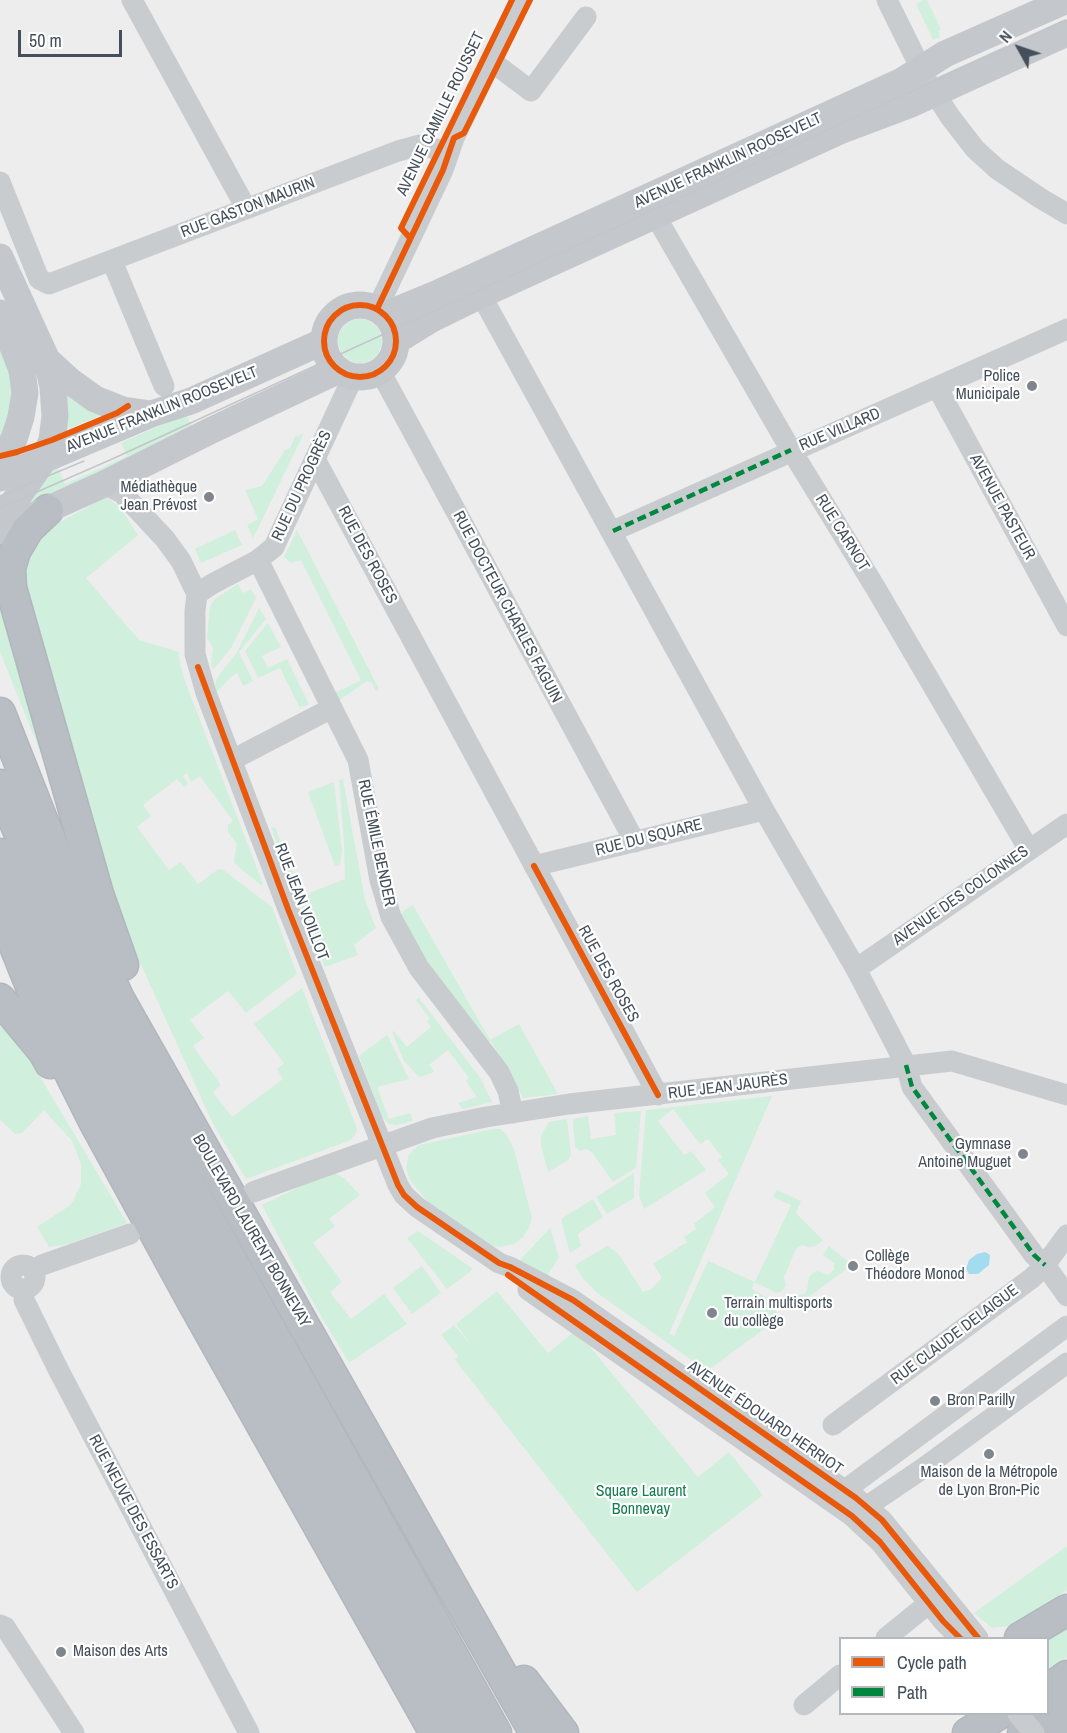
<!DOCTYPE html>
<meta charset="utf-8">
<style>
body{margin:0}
#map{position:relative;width:1067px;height:1733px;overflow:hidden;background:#eeeded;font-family:"Archivo Narrow",sans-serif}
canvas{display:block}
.legend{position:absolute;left:839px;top:1637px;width:210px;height:78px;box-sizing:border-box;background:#fff;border:2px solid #b4b9bd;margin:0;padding:8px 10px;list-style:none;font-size:18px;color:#444f5b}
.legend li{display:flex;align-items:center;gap:12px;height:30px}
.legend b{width:30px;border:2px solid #b4b9bd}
.north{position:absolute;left:989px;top:18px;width:60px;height:60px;-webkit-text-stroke:4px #fff;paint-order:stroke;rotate:310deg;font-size:16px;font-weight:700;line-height:24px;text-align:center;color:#444f5b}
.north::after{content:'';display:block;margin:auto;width:21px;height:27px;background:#444f5b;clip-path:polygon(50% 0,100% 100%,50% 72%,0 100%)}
.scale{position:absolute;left:18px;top:30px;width:104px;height:27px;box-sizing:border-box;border:3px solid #444f5b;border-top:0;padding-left:8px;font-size:18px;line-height:21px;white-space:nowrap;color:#444f5b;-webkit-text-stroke:4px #fff;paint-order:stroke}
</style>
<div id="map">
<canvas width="1067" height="1733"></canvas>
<ul class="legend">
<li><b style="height:8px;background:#e8590c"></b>Cycle path</li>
<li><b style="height:8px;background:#00873e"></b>Path</li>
</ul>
<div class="north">N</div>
<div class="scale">50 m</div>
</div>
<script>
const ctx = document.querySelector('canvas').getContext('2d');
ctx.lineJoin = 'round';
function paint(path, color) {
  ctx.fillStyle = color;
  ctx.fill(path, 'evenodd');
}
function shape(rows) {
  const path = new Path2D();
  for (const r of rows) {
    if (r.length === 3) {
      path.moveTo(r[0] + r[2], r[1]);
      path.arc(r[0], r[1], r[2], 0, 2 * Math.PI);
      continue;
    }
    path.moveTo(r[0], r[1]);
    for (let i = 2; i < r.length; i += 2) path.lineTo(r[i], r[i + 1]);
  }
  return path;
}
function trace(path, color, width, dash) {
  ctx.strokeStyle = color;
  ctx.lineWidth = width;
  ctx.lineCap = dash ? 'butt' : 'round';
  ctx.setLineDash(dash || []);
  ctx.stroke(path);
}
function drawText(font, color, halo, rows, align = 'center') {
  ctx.font = font + ' "Archivo Narrow",sans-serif';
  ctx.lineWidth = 4.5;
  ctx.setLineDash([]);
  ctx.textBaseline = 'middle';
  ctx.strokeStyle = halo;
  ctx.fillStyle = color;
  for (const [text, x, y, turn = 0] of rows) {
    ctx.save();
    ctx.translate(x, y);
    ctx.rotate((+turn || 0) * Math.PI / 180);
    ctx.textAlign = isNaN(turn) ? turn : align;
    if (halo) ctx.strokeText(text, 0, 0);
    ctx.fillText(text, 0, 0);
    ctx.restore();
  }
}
paint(shape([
 [923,0,927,0,941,29,938,31,940,37,933,40,916,4],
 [360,341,22],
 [0,335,16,388,0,447],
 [63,385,111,411,64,431],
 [186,414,194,431,14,511,42,479,69,455,72,462,58,468,65,484,127,456,121,443],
 [304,433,261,522,253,538,247,525,258,519,245,490,262,486,285,450,290,448,295,437],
 [106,497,119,506,138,535,86,578,139,640,179,652,180,664,185,681,263,884,261,885,235,864,234,860,237,844,228,832,228,825,233,821,200,776,191,782,187,773,183,776,188,784,184,787,177,779,143,805,151,816,137,827,169,870,181,862,198,884,217,870,222,869,272,907,297,974,246,1013,228,991,190,1020,204,1038,193,1046,221,1085,213,1092,232,1117,283,1079,277,1069,284,1063,254,1024,302,988,357,1128,356,1133,351,1140,246,1179,213,1124,125,929,95,844,17,559,49,528],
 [235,530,242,545,201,563,195,549],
 [297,530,379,689,376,691,372,683,367,681,337,702,335,693,361,680,301,560,291,563,284,557],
 [12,543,64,811,0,652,0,548],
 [238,584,243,593,251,589,256,598,231,648,213,670,211,664,213,648,207,638,210,606,215,599],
 [259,608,266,619,239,652,253,681,243,686,237,673,232,676,216,693,215,685,217,678,237,652],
 [268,623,281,647,262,656,268,668,287,659,309,704,300,708,280,668,258,678,245,651],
 [343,779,365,900,376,928,354,945,358,955,325,967,310,929,315,927,313,921,308,922,271,828,275,827,302,896,345,879,344,843,339,780],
 [334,782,342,850,340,865,335,866,308,792],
 [413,905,490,1040,519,1024,558,1094,523,1098,491,1041,487,1043,424,961,401,917,403,911],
 [419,998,481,1079,492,1102,463,1109,458,1103,477,1097,466,1081,469,1078,448,1050,429,1065,434,1071,432,1073,419,1077,404,1061,392,1032,394,1031,407,1047,431,1027,427,1021,430,1019,416,1000],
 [0,1022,17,1038,127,1223,69,1244,49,1247,37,1227,69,1206,73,1201,81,1184,81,1164,72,1141,44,1110,22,1133,15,1134,0,1120],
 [387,1035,409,1079,377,1087,389,1119,410,1113,413,1121,396,1125,389,1124,382,1117,359,1056],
 [772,1096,669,1334,674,1336,708,1261,755,1282,791,1205,773,1197,777,1190,801,1201,796,1213,823,1240,816,1246,809,1247,802,1245,796,1249,784,1277,786,1286,781,1292,777,1293,754,1282,752,1289,771,1300,779,1318,707,1371,596,1292,582,1277,575,1265,607,1246,618,1253,643,1292,651,1289,662,1278,653,1264,687,1242,684,1237,696,1229,694,1224,715,1207,705,1193,729,1174,718,1160,722,1157,708,1139,700,1144,673,1109,658,1121,684,1155,691,1151,706,1170,644,1209,639,1195,646,1110],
 [641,1111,636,1168,613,1182,592,1152,586,1149,580,1151,575,1147,573,1119,588,1116,591,1139,616,1135,614,1113],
 [567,1119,571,1155,568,1160,548,1172,541,1146,541,1135,549,1122],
 [493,1129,500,1129,506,1134,514,1149,532,1218,529,1228,523,1237,514,1244,501,1247,493,1246,428,1202,410,1180,406,1168,409,1154,419,1145],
 [332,1171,345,1179,360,1195,329,1219,335,1226,313,1243,342,1282,330,1292,351,1319,384,1294,407,1324,349,1363,314,1304,262,1205],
 [634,1173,634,1198,607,1214,596,1197],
 [593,1199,603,1217,578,1234,581,1246,570,1253,561,1219],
 [550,1228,559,1257,547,1276,518,1262],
 [418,1231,472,1268,471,1271,447,1289,407,1238],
 [829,1246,852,1265,792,1309,789,1298,794,1295,804,1294,807,1290,809,1277,813,1273,817,1271,828,1275,834,1270,834,1263,823,1255],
 [422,1266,441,1293,412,1314,393,1288],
 [497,1291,548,1353,576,1330,698,1477,729,1452,763,1495,637,1592,455,1360,458,1356,441,1335,454,1325,472,1346,456,1324],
 [1067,1546,1067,1590,1010,1626,992,1628,974,1613],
 [1067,1619,1067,1657,1048,1671,1048,1638]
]), '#d0efdd');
paint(shape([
 [985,1252,990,1255,989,1265,978,1274,969,1274,966,1269,969,1260,977,1254]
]), '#a2dcee');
const highway = shape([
 [48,510,28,529,15,551,10,568,11,588,98,894,123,965],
 [0,713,73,898,119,999,535,1733],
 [0,785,52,914,95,1008,141,1098,496,1733],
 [0,854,68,1011,117,1108,466,1733],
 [0,909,49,1031,94,1121,195,1306,435,1733],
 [0,999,44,1052,50,1063],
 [1020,1638,1067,1610],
 [524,1681,563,1733],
 [1048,1690,1067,1676],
 [968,1733,999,1714],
 [1023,1733,1067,1701],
 [1063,1733,1067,1730]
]);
trace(highway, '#b2b7bd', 33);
trace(shape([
 [132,0,246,208],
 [887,0,928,83,951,118,975,149,997,169,1040,198,1067,214],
 [491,61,531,91,586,17],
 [0,182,39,279,49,284,398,151,420,145,448,152],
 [655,215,788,445,875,587,1029,850],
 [112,261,164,386],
 [481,295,764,810,856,969,906,1065,912,1087,1034,1255,1045,1265,1067,1296],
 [377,309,443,170,454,138,521,0],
 [380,371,635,842],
 [937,387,1067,626],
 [315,459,658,1095],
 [104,484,122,493,165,539,181,561,197,594,195,611,195,654,206,693,288,909,398,1185,404,1195,417,1207,499,1263,510,1267,573,1300,856,1498,882,1520,978,1638],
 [613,531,1067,329],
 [258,560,358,760,380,880,391,917,419,968,499,1072,508,1091,513,1113],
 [197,594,212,584,258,560,274,547,353,377],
 [232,760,332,708],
 [534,866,764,810],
 [856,969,1067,824],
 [253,1192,432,1128,486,1117,569,1104,952,1061,1067,1095],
 [23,1277,12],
 [33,1271,42,1265,130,1234],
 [24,1289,24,1300,58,1369,249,1733],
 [528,1290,852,1516,880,1542,943,1621,960,1638],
 [833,1425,1032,1278,1045,1265,1067,1235],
 [845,1490,1067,1326],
 [857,1513,922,1469,1067,1363],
 [0,1625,5,1627,74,1733],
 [886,1638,939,1595],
 [804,1705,840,1675]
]), '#c9cccf', 21);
trace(shape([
 [0,257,47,360,53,387,55,416,52,440,45,458,14,502,0,515],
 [360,341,36],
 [0,313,22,370,25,393,21,417,14,439,0,461],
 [385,315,436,294,902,81,945,54,1067,0],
 [396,341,430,320,481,295,842,130,911,104,1067,33],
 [47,360,70,381,95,399,123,410,151,414],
 [0,478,151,414,191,401,324,341],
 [0,531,104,484,210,431,339,370]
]), '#c4c8cd', 27);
trace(highway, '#b9bec4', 30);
trace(shape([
 [0,496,84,461],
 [0,508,110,460,1067,20]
]), '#c3c5c8', 1.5);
trace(shape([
 [1018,1714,1034,1733]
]), '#c9cccf', 21);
trace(shape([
 [613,531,791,450],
 [906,1065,912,1087,1034,1255,1045,1265]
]), '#00873e', 4.5, [9, 4.5]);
trace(shape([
 [410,238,401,228,512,0],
 [360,341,36],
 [377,309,443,170,454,138,464,133,530,0],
 [0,456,17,452,52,440,117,413,128,406],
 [198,667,288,909,398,1185,404,1195,417,1207,499,1263,510,1267,573,1300,856,1498,882,1520,978,1638],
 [534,866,658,1095],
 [508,1275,852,1516,880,1542,943,1621,960,1638]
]), '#e8590c', 6);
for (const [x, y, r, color] of [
 [1032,386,6,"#80868e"],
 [209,497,6,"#80868e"],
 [1023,1154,6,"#80868e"],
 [853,1266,6,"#80868e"],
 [712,1313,6,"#80868e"],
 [935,1401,6,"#80868e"],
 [989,1454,6,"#80868e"],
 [61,1652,6,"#80868e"]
]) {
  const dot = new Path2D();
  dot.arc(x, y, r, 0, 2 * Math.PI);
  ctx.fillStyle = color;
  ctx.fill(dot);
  trace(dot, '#fff', 2);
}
drawText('16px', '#444f5b', '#fff', [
 ["AVENUE CAMILLE ROUSSET",441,114,-64],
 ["AVENUE FRANKLIN ROOSEVELT",728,161,-25],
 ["RUE GASTON MAURIN",248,208,-21],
 ["AVENUE FRANKLIN ROOSEVELT",162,410,-22],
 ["RUE VILLARD",840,430,-23],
 ["RUE DU PROGRÈS",302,486,-65],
 ["AVENUE PASTEUR",1002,507,61],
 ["RUE CARNOT",842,533,58],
 ["RUE DES ROSES",367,555,62],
 ["RUE DOCTEUR CHARLES FAGUIN",507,607,62],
 ["RUE DU SQUARE",649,838,-14],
 ["RUE ÉMILE BENDER",376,843,78],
 ["AVENUE DES COLONNES",961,896,-35],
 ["RUE JEAN VOILLOT",301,902,69],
 ["RUE DES ROSES",608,974,61],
 ["RUE JEAN JAURÈS",728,1087,-7],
 ["BOULEVARD LAURENT BONNEVAY",251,1231,60],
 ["RUE CLAUDE DELAIGUE",955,1335,-37],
 ["AVENUE ÉDOUARD HERRIOT",765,1418,35],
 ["RUE NEUVE DES ESSARTS",133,1512,62]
]);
drawText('16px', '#444f5b', '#fff', [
 ["Police",1020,377,"right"],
 ["Municipale",1020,395,"right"],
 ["Médiathèque",197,488,"right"],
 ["Jean Prévost",197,506,"right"],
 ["Gymnase",1011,1145,"right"],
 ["Antoine Muguet",1011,1163,"right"],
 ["Collège",865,1257],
 ["Théodore Monod",865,1275],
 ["Terrain multisports",724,1304],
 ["du collège",724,1322],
 ["Bron Parilly",947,1401],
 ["Maison de la Métropole",989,1473,"center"],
 ["de Lyon Bron-Pic",989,1491,"center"],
 ["Maison des Arts",73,1652]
], 'left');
drawText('16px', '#127e4d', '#fff', [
 ["Square Laurent",641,1492],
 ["Bonnevay",641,1510]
]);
</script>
